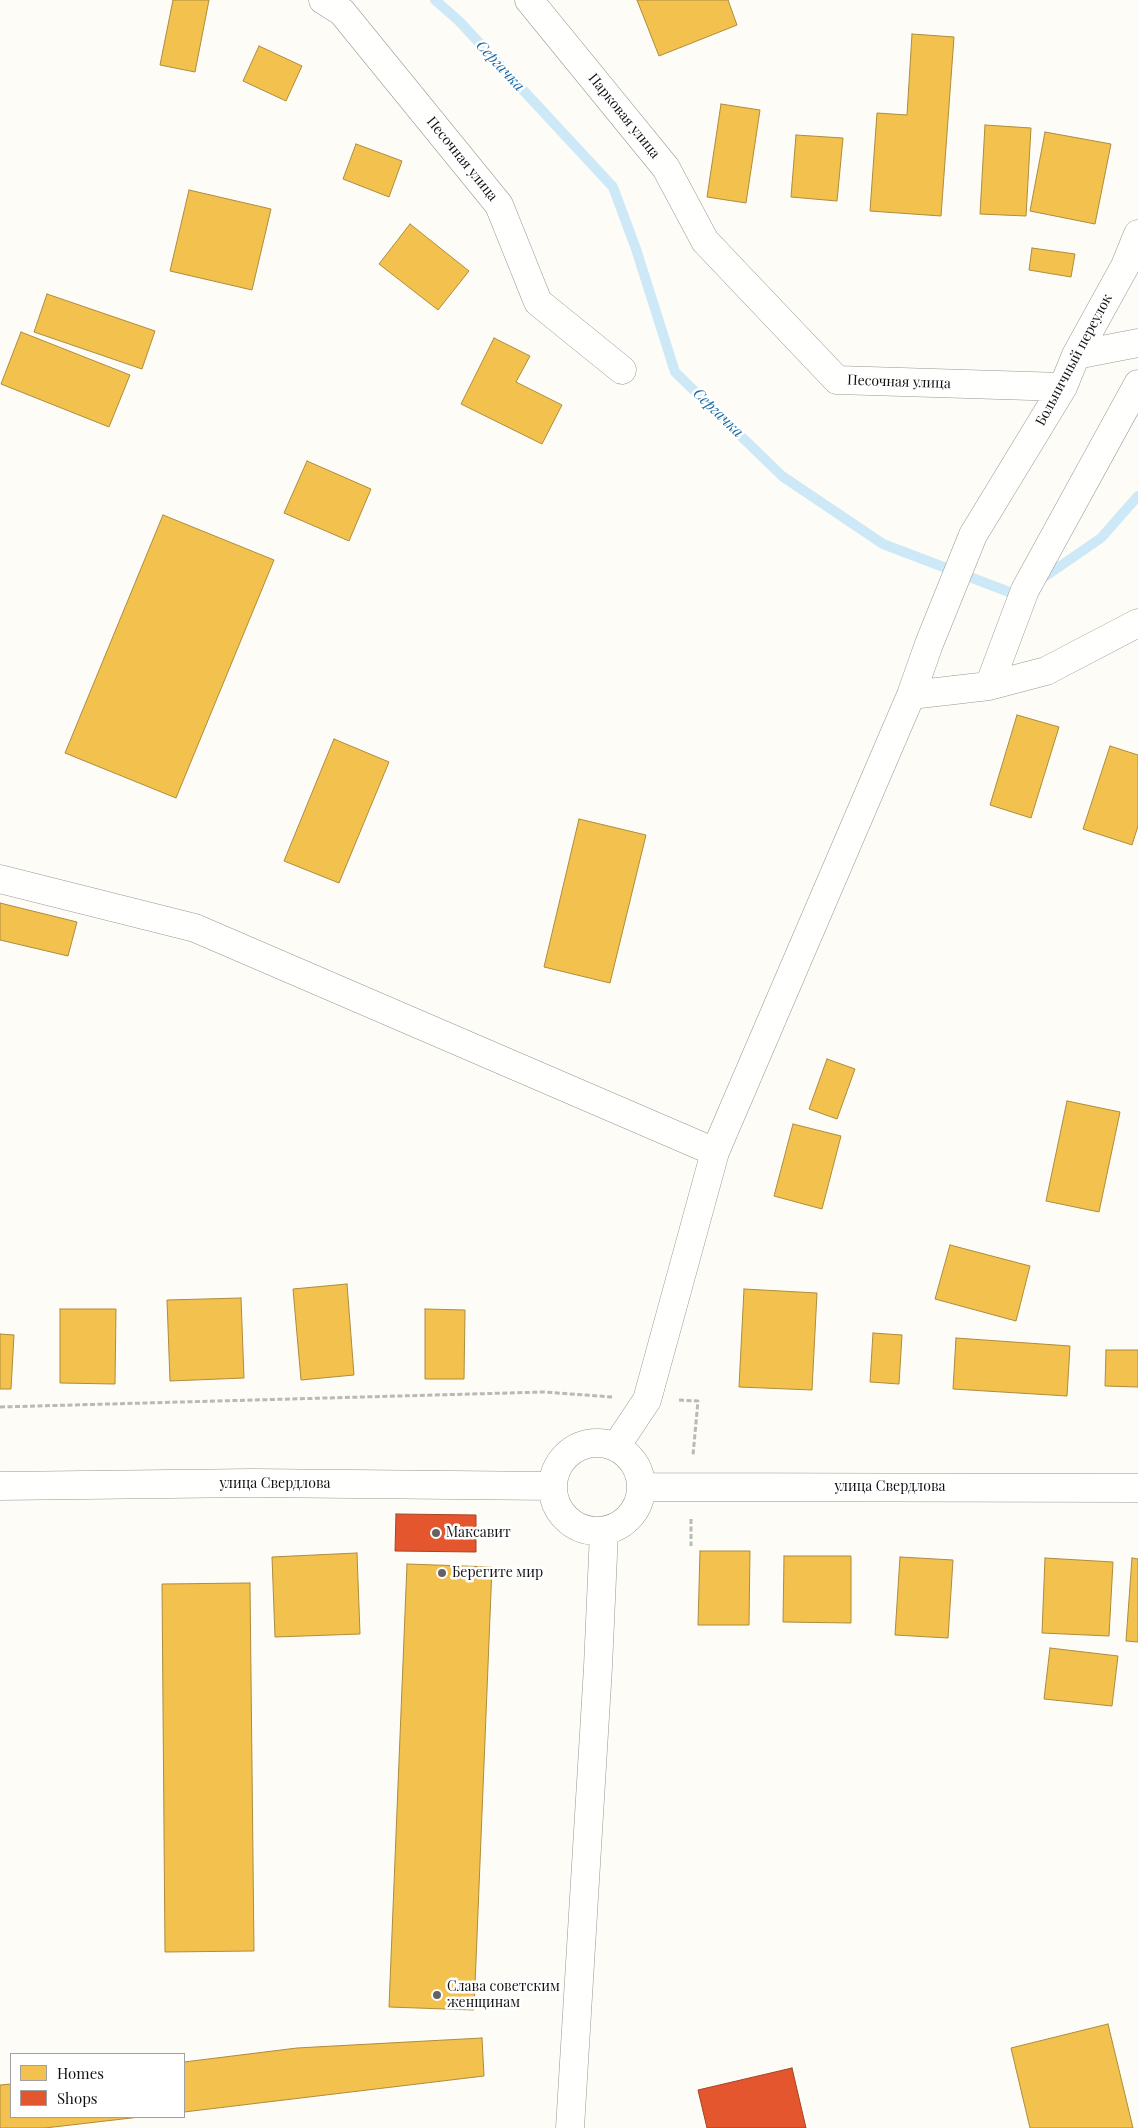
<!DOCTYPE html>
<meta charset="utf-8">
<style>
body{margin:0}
#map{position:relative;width:1138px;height:2128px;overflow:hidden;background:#fdfcf7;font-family:"Playfair Display",serif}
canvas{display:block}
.legend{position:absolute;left:10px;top:2053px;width:175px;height:65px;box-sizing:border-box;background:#fff;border:1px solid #a0a0a0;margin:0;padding:6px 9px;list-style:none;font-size:15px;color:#111}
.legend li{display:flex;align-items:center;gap:10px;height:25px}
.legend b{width:25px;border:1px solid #a0a0a0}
</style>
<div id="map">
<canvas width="1138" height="2128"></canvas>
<ul class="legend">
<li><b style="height:14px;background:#f2c14e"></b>Homes</li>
<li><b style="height:14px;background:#e4572e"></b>Shops</li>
</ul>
</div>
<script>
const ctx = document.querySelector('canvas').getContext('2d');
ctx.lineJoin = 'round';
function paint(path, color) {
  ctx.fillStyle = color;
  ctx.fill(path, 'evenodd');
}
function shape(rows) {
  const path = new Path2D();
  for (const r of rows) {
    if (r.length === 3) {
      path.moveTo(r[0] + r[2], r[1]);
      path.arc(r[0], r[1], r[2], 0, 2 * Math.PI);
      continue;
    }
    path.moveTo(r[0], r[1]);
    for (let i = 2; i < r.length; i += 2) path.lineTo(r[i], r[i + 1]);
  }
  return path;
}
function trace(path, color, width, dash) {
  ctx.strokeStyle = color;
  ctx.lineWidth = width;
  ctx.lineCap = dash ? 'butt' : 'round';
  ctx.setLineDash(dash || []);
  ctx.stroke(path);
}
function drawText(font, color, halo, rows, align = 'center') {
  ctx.font = font + ' "Playfair Display",serif';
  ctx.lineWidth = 5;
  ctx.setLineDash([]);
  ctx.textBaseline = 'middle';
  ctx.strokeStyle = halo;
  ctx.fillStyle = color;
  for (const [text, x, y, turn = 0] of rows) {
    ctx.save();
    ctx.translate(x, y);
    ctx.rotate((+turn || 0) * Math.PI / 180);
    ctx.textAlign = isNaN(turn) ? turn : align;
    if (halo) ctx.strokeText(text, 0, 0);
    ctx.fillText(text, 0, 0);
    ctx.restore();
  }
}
const homes = shape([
 [173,0,209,0,195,72,160,65,173,0],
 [637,0,728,0,737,25,659,56,637,0],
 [912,34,954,37,941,216,870,211,877,113,907,115,912,34],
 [259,46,302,66,286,101,243,81,259,46],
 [721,104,760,110,746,203,707,197,721,104],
 [985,125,1031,128,1026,216,980,214,985,125],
 [1045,132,1111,144,1095,224,1030,211,1045,132],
 [796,135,843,138,837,201,791,197,796,135],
 [356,144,402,161,389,197,343,179,356,144],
 [189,190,271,209,252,290,170,271,189,190],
 [410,224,469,271,438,310,379,264,410,224],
 [1032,248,1075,254,1071,277,1029,270,1032,248],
 [47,294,155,331,142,369,34,332,47,294],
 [21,332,130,375,109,427,1,384,21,332],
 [494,338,530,356,516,382,562,405,542,444,461,404,494,338],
 [307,461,371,489,349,541,284,513,307,461],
 [163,515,274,560,176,798,65,753,163,515],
 [1017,715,1059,727,1031,818,990,805,1017,715],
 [334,739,389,762,339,883,284,861,334,739],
 [1110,746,1138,755,1138,826,1132,845,1083,829,1110,746],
 [579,819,646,835,610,983,544,967,579,819],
 [0,903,77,922,68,956,0,940,0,903],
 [827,1059,855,1069,837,1119,809,1109,827,1059],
 [1067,1101,1120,1112,1099,1212,1046,1201,1067,1101],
 [793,1124,841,1136,822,1209,774,1196,793,1124],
 [950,1245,1030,1266,1016,1321,935,1299,950,1245],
 [347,1284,354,1375,301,1380,293,1289,347,1284],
 [744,1289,817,1293,812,1390,739,1387,744,1289],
 [241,1298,244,1378,170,1381,167,1300,241,1298],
 [60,1309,116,1309,115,1384,60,1383,60,1309],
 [425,1309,465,1310,464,1379,425,1379,425,1309],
 [873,1333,902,1335,899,1384,870,1382,873,1333],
 [0,1334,14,1335,11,1389,0,1389,0,1334],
 [956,1338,1070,1346,1067,1396,953,1389,956,1338],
 [1106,1350,1138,1350,1138,1387,1105,1386,1106,1350],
 [700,1551,750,1551,749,1625,698,1625,700,1551],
 [357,1553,360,1634,275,1637,272,1557,357,1553],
 [784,1556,851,1556,851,1623,783,1622,784,1556],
 [900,1557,953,1560,948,1638,895,1635,900,1557],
 [1045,1558,1113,1562,1109,1636,1042,1633,1045,1558],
 [1132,1558,1138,1559,1138,1642,1126,1641,1132,1558],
 [407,1564,492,1567,474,2010,389,2007,407,1564],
 [250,1583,254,1951,165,1952,162,1584,250,1583],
 [1050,1648,1118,1656,1112,1706,1044,1699,1050,1648],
 [1108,2024,1133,2128,1030,2128,1011,2048,1108,2024],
 [482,2038,484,2076,184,2112,184,2062,297,2048,482,2038],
 [11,2084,11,2117,140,2117,45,2128,0,2128,0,2085,11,2084]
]);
paint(homes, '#f2c14e');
trace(homes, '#ae8c3c', 1);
const shops = shape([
 [396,1514,476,1515,476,1552,395,1551,396,1514],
 [792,2068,806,2128,707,2128,698,2090,792,2068]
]);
paint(shops, '#e4572e');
trace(shops, '#a54225', 1);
trace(shape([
 [435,0,459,21,613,187,636,249,675,372,782,476,883,544,1017,595,1020,593],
 [1040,580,1101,538,1138,496]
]), '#cde8f7', 10);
const minor = shape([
 [323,0,342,12,499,205,538,302,622,370],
 [529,0,666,168,705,241,837,380,1063,387],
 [1076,355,1138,343],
 [989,686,1025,590,1138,384],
 [911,695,989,686,1046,671,1138,623],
 [0,879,195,928,715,1152],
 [597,1487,44],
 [617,1445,647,1400,715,1152,911,695,929,644,973,535,1063,387,1076,355,1125,266,1138,234],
 [0,1486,253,1483,551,1486],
 [643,1487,1138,1488],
 [570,2128,598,1667,604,1532]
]);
trace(minor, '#979795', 29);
trace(shape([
 [679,1400,698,1401,693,1455],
 [0,1407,544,1392,612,1397],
 [691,1519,691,1546]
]), '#b9b9b8', 3, [5, 2.5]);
trace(minor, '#fffffe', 28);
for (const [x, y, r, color] of [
 [436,1533,5,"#646362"],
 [442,1573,5,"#646362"],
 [437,1995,5,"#646362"]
]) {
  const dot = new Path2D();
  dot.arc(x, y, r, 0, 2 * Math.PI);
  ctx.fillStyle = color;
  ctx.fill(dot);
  trace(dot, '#fff', 2);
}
drawText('14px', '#111', '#fff', [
 ["Парковая улица",624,116,51],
 ["Песочная улица",462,159,51],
 ["Больничный переулок",1074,360,-62],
 ["Песочная улица",899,382,2],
 ["улица Свердлова",275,1484],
 ["улица Свердлова",890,1487]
]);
drawText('14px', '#111', '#fff', [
 ["Максавит",446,1533],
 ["Берегите мир",452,1573],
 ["Слава советским",447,1987],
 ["женщинам",447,2003]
], 'left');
drawText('italic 15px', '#1768a6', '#fff', [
 ["Сергачка",500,66,47],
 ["Сергачка",718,413,44]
]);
</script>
